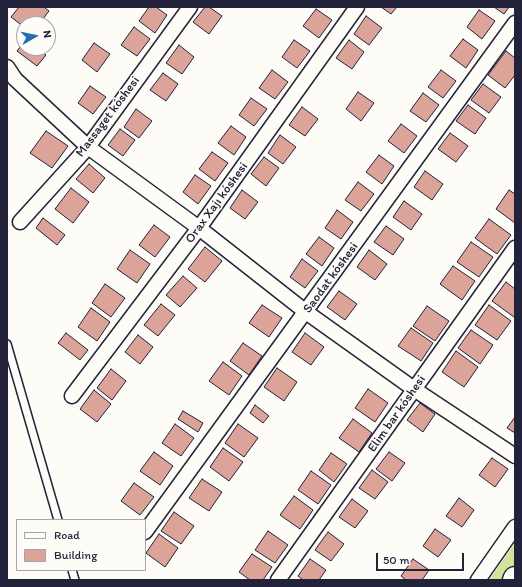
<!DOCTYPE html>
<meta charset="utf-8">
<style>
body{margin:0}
#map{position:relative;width:522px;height:587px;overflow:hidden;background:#fdfcf7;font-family:Itim,sans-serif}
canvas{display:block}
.frame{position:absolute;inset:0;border:8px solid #22223b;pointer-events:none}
.legend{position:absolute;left:16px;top:519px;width:130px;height:52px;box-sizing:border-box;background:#fdfcf7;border:1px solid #a5a5ac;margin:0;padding:5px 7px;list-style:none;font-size:12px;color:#22223b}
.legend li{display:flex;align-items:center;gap:8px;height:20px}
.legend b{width:20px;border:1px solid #a5a5ac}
.north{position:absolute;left:16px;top:16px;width:40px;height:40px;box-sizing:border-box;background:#fdfcf7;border:1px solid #a5a5ac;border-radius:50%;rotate:81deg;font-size:11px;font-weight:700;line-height:16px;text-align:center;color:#22223b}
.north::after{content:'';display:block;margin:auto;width:14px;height:18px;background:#1f6fb2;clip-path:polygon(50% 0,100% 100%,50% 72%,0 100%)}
.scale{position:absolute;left:376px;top:553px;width:88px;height:18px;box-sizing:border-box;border:2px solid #22223b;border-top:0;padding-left:5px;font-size:12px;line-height:14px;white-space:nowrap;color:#22223b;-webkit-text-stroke:3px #fdfcf7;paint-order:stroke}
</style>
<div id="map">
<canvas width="522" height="587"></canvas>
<div class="frame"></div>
<ul class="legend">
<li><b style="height:5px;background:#fdfcf7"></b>Road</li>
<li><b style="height:11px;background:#dca398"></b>Building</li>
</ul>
<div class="north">N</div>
<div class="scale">50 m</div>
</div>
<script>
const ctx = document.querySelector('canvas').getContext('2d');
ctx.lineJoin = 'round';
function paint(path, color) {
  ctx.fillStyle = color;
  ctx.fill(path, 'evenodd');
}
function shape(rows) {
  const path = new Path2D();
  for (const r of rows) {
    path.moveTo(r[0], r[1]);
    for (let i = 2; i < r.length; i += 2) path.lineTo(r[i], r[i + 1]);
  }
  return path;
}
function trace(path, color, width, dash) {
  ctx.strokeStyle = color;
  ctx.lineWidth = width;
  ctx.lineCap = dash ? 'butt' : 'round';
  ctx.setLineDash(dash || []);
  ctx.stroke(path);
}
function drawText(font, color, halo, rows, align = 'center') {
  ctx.font = font + ' Itim,sans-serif';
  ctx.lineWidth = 3;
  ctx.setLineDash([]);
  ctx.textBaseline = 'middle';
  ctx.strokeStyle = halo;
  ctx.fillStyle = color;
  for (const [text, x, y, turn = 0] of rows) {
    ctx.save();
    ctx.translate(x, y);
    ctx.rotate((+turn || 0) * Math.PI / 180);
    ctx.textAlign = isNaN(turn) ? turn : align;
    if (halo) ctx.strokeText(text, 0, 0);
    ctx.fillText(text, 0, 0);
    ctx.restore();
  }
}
paint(shape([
 [515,543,515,565,505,580,489,580]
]), '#d1e498');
const building = shape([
 [19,7,44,7,49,11,39,24,24,24,24,27,11,17,19,7],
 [149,7,156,7,167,15,155,33,139,21,149,7],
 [205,7,209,7,222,16,209,34,193,22,205,7],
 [381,7,397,7,391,14,381,7],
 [494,7,509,7,504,14,494,7],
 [316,9,332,20,319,38,303,26,316,9],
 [479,10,495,21,482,39,467,27,479,10],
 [366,16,382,28,369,45,354,34,366,16],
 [134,27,150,39,137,56,121,45,134,27],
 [463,39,478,50,466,68,450,56,463,39],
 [294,40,310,51,297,68,282,57,294,40],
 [349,40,364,52,352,69,336,58,349,40],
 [24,42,24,48,36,48,46,55,37,66,17,51,24,42],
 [94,43,110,54,97,72,82,60,94,43],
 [179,45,194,57,182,74,166,63,179,45],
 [506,51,515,58,515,75,505,88,488,75,506,51],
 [272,70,288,82,275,99,259,88,272,70],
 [441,70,456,81,443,98,428,87,441,70],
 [163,73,178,84,166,101,150,90,163,73],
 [483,84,501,97,489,113,471,100,483,84],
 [90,86,106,97,93,114,78,103,90,86],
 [358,92,374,103,361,121,346,109,358,92],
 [423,93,439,105,426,122,410,111,423,93],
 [251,98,267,109,254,126,239,115,251,98],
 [468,105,486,118,475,134,456,121,468,105],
 [302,107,318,119,305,136,289,125,302,107],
 [136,109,152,121,139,138,124,127,136,109],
 [401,124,417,136,404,153,388,141,401,124],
 [231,126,246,137,234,155,218,143,231,126],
 [120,129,135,140,123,156,108,145,120,129],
 [46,131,68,146,52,168,30,153,46,131],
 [450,133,468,146,456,162,438,149,450,133],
 [280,135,296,147,283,164,268,153,280,135],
 [212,152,228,163,215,181,199,169,212,152],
 [379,155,394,166,382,184,366,172,379,155],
 [264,157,279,168,266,186,251,174,264,157],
 [89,164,105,178,93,193,76,179,89,164],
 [425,171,443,184,432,200,414,187,425,171],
 [195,175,211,186,198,204,183,192,195,175],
 [358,182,374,194,361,211,345,200,358,182],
 [71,188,89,202,73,223,55,209,71,188],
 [242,190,258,202,245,219,230,208,242,190],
 [509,190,515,194,515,223,496,209,509,190],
 [404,201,422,214,411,230,393,217,404,201],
 [337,210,353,222,341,239,325,228,337,210],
 [43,218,65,235,57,245,36,228,43,218],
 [489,219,511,235,497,254,475,238,489,219],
 [154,225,170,237,155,257,139,245,154,225],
 [386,226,404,239,393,255,374,242,386,226],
 [319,237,334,248,322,266,306,254,319,237],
 [471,242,493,257,479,277,457,262,471,242],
 [205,247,222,261,205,282,188,269,205,247],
 [130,250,150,264,137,283,117,269,130,250],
 [369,250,387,264,375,280,357,267,369,250],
 [302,259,318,271,305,288,290,277,302,259],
 [453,266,475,281,462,300,440,284,453,266],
 [183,276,197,288,180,307,166,295,183,276],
 [506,282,515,289,515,315,514,317,492,301,506,282],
 [105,284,125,298,111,317,92,303,105,284],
 [339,291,357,304,345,320,327,307,339,291],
 [161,304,175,315,158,336,144,325,161,304],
 [262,305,282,318,269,337,249,323,262,305],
 [489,305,511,321,497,340,475,325,489,305],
 [427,306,449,321,435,341,413,326,427,306],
 [91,308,110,322,97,341,78,327,91,308],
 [411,328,433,343,421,361,398,346,411,328],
 [471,330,493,345,480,364,458,348,471,330],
 [66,333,88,350,80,360,58,343,66,333],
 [305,333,324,347,311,365,292,352,305,333],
 [138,335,153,347,140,364,125,352,138,335],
 [243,343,262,356,249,375,230,361,243,343],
 [456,351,478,367,464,387,442,372,456,351],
 [223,362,242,376,229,395,209,381,223,362],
 [277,368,297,382,284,401,264,387,277,368],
 [111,369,126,381,112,400,97,388,111,369],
 [368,389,388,403,375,422,355,408,368,389],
 [94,390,111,404,97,422,80,409,94,390],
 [420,403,435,414,423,432,407,420,420,403],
 [255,405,269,416,263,423,250,413,255,405],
 [183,411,203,423,198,432,178,419,183,411],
 [515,417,515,433,507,428,515,417],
 [353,419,372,433,359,452,339,438,353,419],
 [175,424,194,438,181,456,162,443,175,424],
 [238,424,258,438,244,457,225,443,238,424],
 [223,448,243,462,229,481,210,467,223,448],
 [154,452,173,466,160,485,140,471,154,452],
 [389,452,405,463,392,481,376,469,389,452],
 [331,453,347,464,334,482,319,470,331,453],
 [492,458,508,469,495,487,479,475,492,458],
 [372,470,388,482,375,499,359,488,372,470],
 [311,471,331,485,318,504,298,490,311,471],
 [202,479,222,492,209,511,189,498,202,479],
 [134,483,154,497,140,515,121,501,134,483],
 [294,496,313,510,300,529,280,515,294,496],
 [459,498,474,510,462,527,446,516,459,498],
 [352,499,368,511,355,528,339,517,352,499],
 [174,512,194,526,181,544,161,531,174,512],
 [435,529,451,540,438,557,423,546,435,529],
 [268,531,288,545,275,563,255,550,268,531],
 [328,532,344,544,331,561,315,550,328,532],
 [159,534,178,548,165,567,146,553,159,534],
 [252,554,272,567,263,580,250,580,239,572,252,554],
 [310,559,326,570,319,580,303,580,298,576,310,559],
 [413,559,429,570,422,580,406,580,401,576,413,559]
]);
paint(building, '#dca398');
trace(building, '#22223b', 1);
const lane = shape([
 [7,344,58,520],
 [72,570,75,580]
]);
const street = shape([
 [7,67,15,79,88,147,199,228,306,312,414,389,515,456],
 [20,222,88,147,190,7],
 [72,396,199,228,357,7],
 [145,532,515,23],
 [278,580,515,248],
 [478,580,515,527]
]);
const primary = shape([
 [514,580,515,578]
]);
trace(lane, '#22223b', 10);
trace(street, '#22223b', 17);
trace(primary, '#22223b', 25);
trace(lane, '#fdfcf7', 7);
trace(street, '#fdfcf7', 14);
trace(primary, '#fdfcf7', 22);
drawText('13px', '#22223b', '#fdfcf7', [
 ["Massaget kóshesi",108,117,-53],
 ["Orax Xajı kóshesi",217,203,-54],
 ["Saodat kóshesi",331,278,-54],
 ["Elim bar kóshesi",397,414,-55]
]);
</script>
